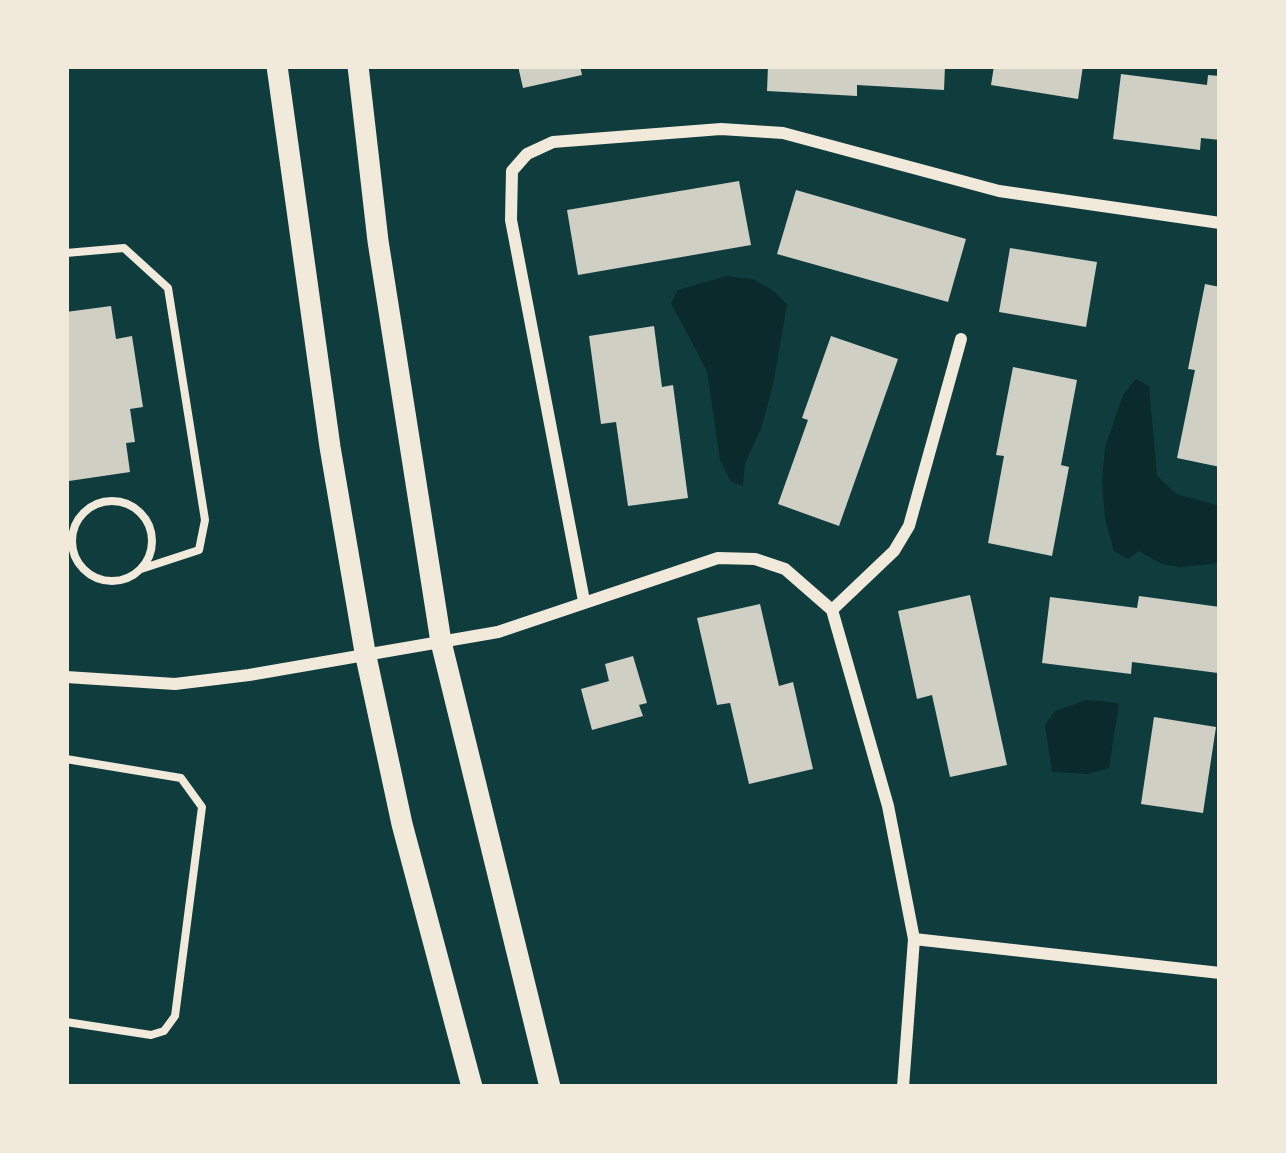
<!DOCTYPE html>
<style>
body{margin:0}
#map{position:relative;width:1286px;height:1153px;overflow:hidden;background:#0f3d3e;font-family:"Times New Roman",serif}
canvas{display:block}
.frame{position:absolute;inset:0;border:69px solid #f1e9da;pointer-events:none}
</style>
<div id="map">
<canvas width="1286" height="1153"></canvas>
<div class="frame"></div>
</div>
<script>
const ctx = document.querySelector('canvas').getContext('2d');
ctx.lineJoin = 'round';
function paint(path, color) {
  ctx.fillStyle = color;
  ctx.fill(path, 'evenodd');
}
function shape(rows) {
  const path = new Path2D();
  for (const r of rows) {
    if (r.length === 3) {
      path.moveTo(r[0] + r[2], r[1]);
      path.arc(r[0], r[1], r[2], 0, 2 * Math.PI);
      continue;
    }
    path.moveTo(r[0], r[1]);
    for (let i = 2; i < r.length; i += 2) path.lineTo(r[i], r[i + 1]);
  }
  return path;
}
function trace(path, color, width, dash) {
  ctx.strokeStyle = color;
  ctx.lineWidth = width;
  ctx.lineCap = dash ? 'butt' : 'round';
  ctx.setLineDash(dash || []);
  ctx.stroke(path);
}
paint(shape([
 [727,276,752,279,774,291,787,305,773,385,761,429,745,463,743,486,731,482,720,460,707,371,671,303,678,290],
 [1136,379,1149,386,1157,476,1176,494,1220,506,1220,560,1213,564,1179,567,1162,564,1139,551,1128,559,1114,551,1105,519,1102,482,1105,447,1123,395],
 [1086,700,1119,703,1109,768,1088,774,1052,772,1045,725,1055,711]
]), '#0a2a2b');
paint(shape([
 [518,66,580,66,582,75,523,88],
 [768,66,945,66,944,90,857,85,857,96,767,91],
 [994,66,1083,66,1078,99,991,85],
 [1121,74,1207,85,1208,75,1220,76,1220,140,1201,138,1200,150,1113,139],
 [739,181,751,245,578,275,567,210],
 [796,190,966,239,948,302,777,254],
 [1010,248,1097,262,1086,327,999,312],
 [1205,284,1220,287,1220,467,1177,458,1195,370,1188,369],
 [111,306,116,339,132,336,143,407,130,409,135,442,126,443,130,472,69,481,66,312],
 [654,326,662,387,673,385,688,498,628,506,616,422,601,424,589,336],
 [831,336,898,359,839,526,778,504,808,420,802,418],
 [1013,367,1077,380,1061,465,1069,467,1052,556,988,543,1004,456,996,455],
 [970,595,1007,765,950,777,932,695,917,699,898,611],
 [1139,596,1220,607,1218,673,1132,662,1131,674,1042,663,1050,597,1137,608],
 [760,604,779,686,793,682,813,769,749,784,730,703,717,705,697,618],
 [633,656,647,703,639,705,643,716,592,730,581,689,609,681,605,664],
 [1154,717,1216,727,1203,813,1141,804]
]), '#cfcfc3');
trace(shape([
 [66,253,124,248,168,288,205,520,199,550,141,569],
 [112,541,40],
 [66,759,181,778,202,807,175,1016,164,1031,151,1035,66,1022]
]), '#f1e9da', 8);
trace(shape([
 [584,601,511,220,512,171,527,154,553,142,721,129,783,133,999,191,1220,223],
 [832,610,894,551,909,526,961,339],
 [66,677,175,684,249,675,498,632,718,558,755,559,785,569,832,610,888,806,914,939,903,1087],
 [914,939,1220,973]
]), '#f1e9da', 12);
trace(shape([
 [277,66,330,447,365,652,402,824,472,1087],
 [358,66,378,241,441,642,550,1087]
]), '#f1e9da', 21);
</script>
